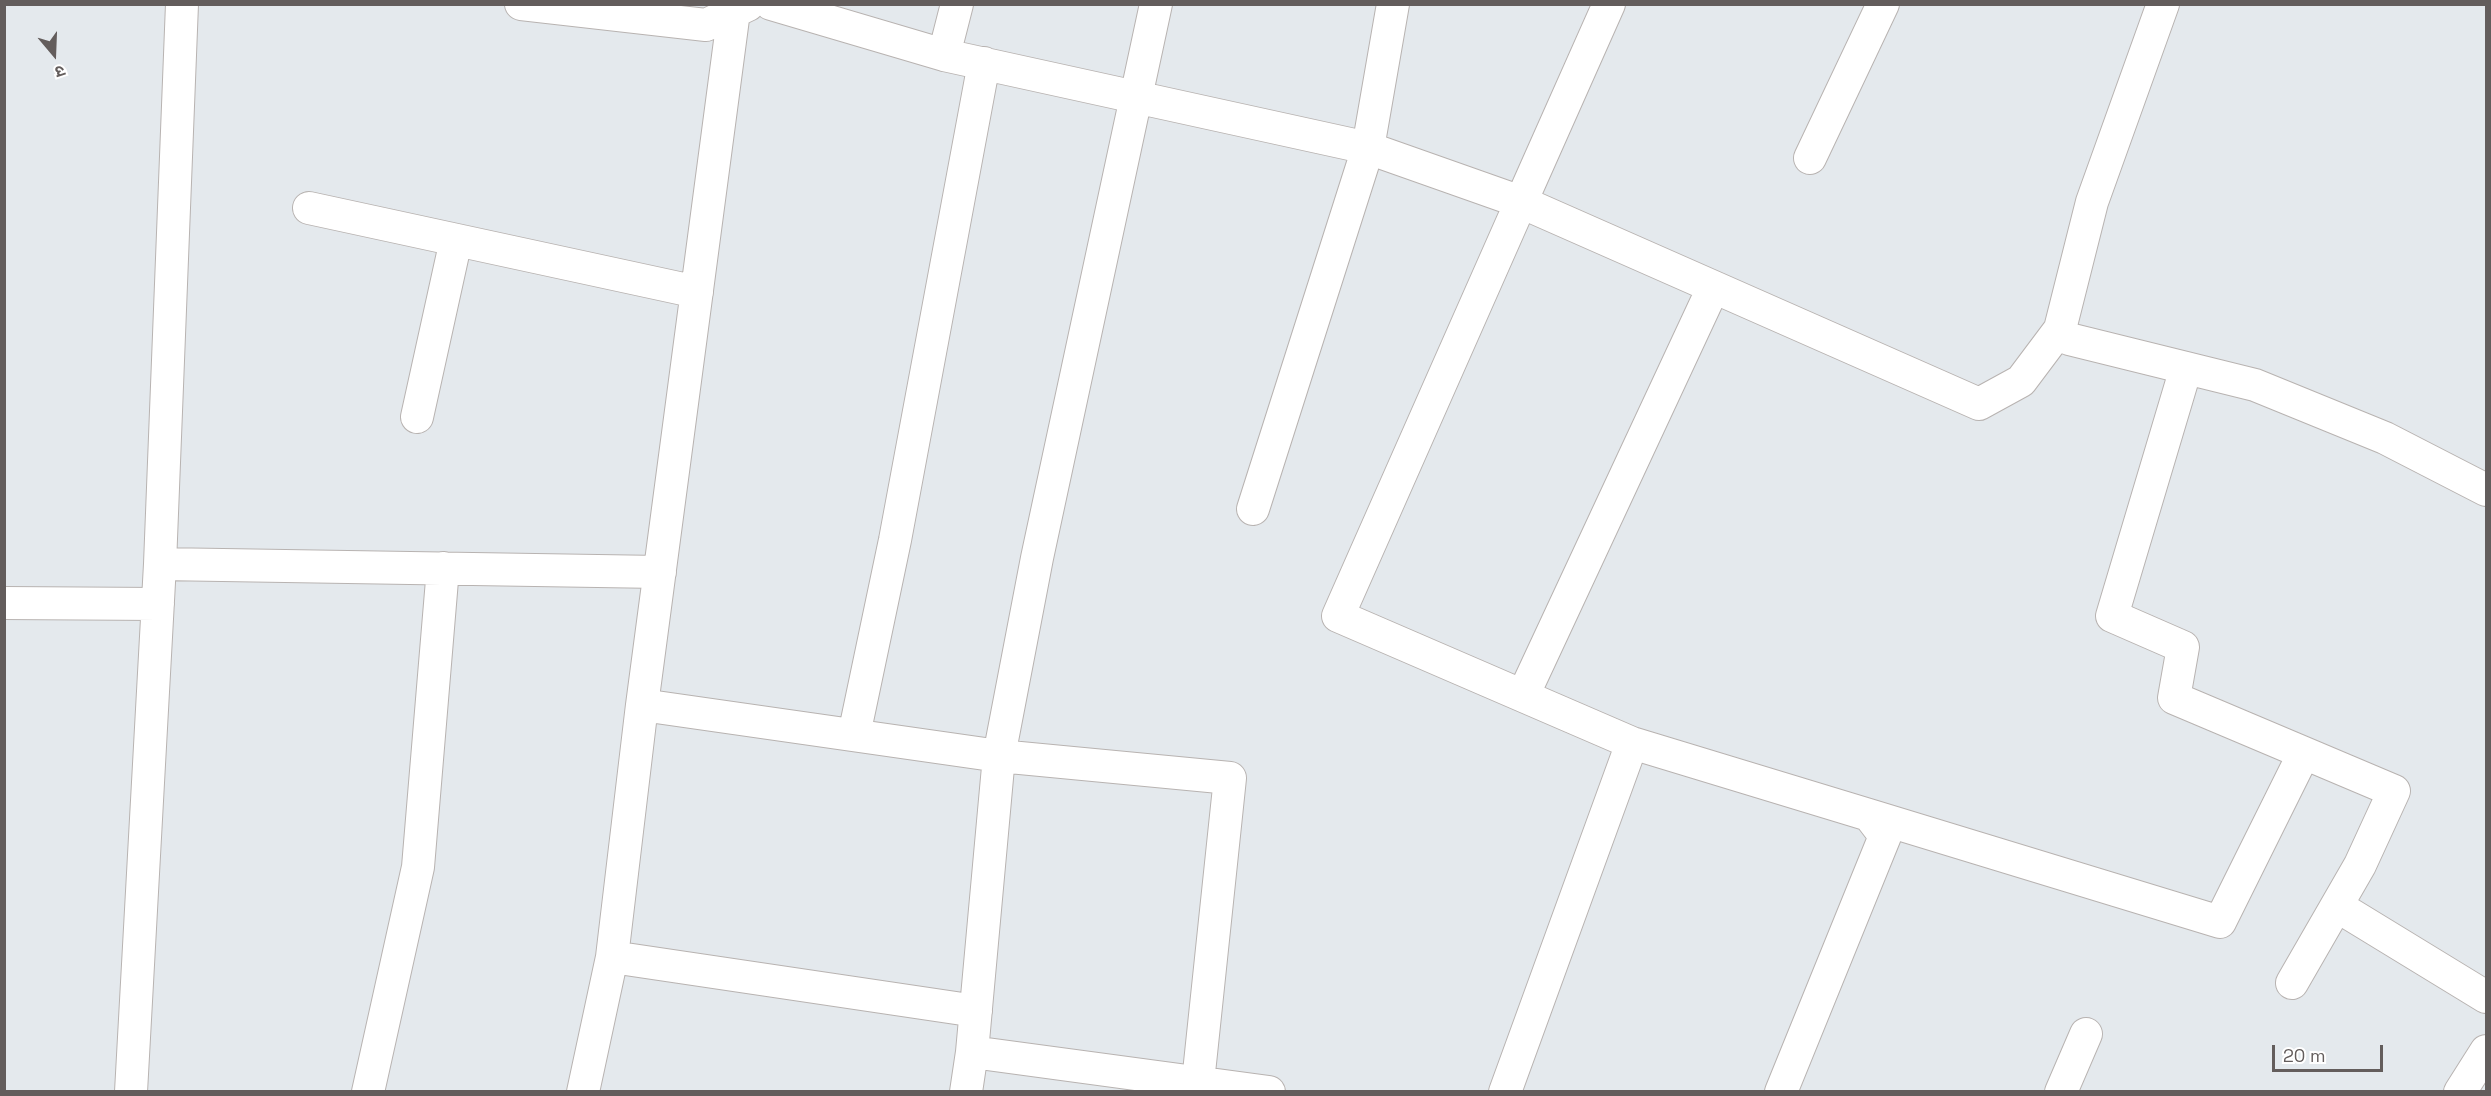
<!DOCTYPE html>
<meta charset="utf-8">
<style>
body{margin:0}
#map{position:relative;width:2491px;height:1096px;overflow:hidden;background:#e4e9ed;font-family:"Space Grotesk","Noto Sans Devanagari",sans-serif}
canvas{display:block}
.frame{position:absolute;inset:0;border:6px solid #635d5c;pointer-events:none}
.north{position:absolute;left:24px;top:24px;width:60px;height:60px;-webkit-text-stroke:4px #fff;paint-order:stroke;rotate:161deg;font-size:16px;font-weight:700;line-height:24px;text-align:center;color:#635d5c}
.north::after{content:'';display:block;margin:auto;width:21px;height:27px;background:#635d5c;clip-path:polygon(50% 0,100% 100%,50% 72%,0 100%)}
.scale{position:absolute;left:2272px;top:1045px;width:111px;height:27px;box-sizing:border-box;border:3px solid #635d5c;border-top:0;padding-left:8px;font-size:18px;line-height:21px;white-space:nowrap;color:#635d5c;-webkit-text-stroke:4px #fff;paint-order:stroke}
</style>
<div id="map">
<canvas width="2491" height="1096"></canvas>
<div class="frame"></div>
<div class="north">उ</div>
<div class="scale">20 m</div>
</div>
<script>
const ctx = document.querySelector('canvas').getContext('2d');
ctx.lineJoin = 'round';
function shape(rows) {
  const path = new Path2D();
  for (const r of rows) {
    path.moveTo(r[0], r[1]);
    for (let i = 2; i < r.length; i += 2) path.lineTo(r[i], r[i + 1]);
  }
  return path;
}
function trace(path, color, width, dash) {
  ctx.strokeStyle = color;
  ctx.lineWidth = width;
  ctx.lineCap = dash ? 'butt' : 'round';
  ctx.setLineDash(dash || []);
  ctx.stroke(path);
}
const street = shape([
 [182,4,160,564,660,572],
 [521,4,706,25,748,5],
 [771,4,944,55,1368,148,1253,509],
 [1156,4,1037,558,999,756,1230,778,1198,1082],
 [1393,4,1368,148,1521,202,1338,616,1632,743,1505,1092],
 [1609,4,1521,202,1979,404,2021,381,2060,329],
 [2163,4,2092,202,2060,329,2069,339,2255,385,2385,438,2486,490],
 [944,55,957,4],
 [1810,158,1883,4],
 [309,208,697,292],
 [2186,368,2112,616,2183,647,2174,698,2394,791,2360,865,2292,983],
 [417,417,456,240],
 [4,603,158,604],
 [1526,697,1528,685,1713,288],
 [642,705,734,11],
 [854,735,895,540,984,63],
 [1632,743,1869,815,1885,836,1781,1092],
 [1869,815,2220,922,2304,753],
 [2337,906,2486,997],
 [612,957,976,1011],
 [131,1092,160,564],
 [368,1092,418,867,443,568],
 [583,1092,612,957,642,705,999,756,972,1052],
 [966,1092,972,1052,1269,1092],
 [2061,1092,2086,1034],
 [2460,1092,2486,1051]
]);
trace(street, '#b8b3b1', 34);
trace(street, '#fff', 32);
</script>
